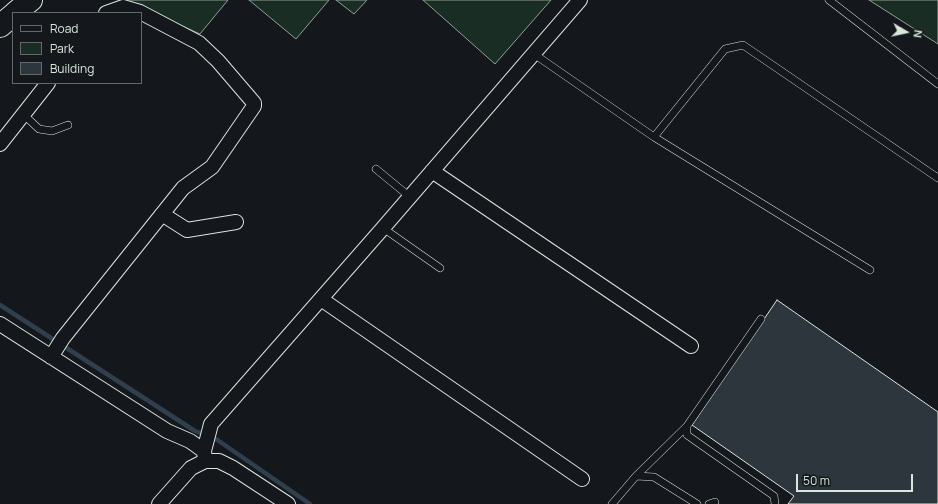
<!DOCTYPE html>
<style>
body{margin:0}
#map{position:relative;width:938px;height:504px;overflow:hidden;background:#14181c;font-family:Manrope,sans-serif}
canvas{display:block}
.legend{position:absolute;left:12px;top:12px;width:130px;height:72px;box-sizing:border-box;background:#14181c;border:1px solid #626a69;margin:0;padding:5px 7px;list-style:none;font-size:12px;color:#d8e6dc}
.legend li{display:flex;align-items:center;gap:8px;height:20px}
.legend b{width:20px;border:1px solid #626a69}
.north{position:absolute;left:886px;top:12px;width:40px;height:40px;-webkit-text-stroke:3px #14181c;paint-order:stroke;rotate:99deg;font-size:11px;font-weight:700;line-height:16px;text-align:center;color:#d8e6dc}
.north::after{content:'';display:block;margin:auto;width:14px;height:18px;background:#d8e6dc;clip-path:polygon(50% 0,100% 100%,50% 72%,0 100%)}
.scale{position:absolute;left:796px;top:474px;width:117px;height:18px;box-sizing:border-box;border:2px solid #d8e6dc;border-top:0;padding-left:5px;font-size:12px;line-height:14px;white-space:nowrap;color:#d8e6dc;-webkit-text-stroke:3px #14181c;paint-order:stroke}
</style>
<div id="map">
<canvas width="938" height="504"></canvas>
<ul class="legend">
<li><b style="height:5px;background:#14181c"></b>Road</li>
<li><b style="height:11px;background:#1a2d24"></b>Park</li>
<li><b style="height:11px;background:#2c363c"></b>Building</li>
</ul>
<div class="north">N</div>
<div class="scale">50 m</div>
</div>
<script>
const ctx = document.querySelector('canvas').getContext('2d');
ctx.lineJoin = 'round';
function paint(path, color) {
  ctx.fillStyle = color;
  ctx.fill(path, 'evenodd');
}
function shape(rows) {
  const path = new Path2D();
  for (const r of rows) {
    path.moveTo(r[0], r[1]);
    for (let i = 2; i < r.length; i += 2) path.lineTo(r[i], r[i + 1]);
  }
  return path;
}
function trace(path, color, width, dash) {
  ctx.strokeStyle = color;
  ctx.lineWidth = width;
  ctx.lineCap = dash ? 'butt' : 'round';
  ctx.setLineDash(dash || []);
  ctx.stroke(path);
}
const green = shape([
 [124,0,228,0,200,34,124,0],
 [249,0,329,0,296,39,249,0],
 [336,0,367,0,354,14,336,0],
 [423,0,551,0,495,64,423,0],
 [869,0,938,0,938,44,869,0]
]);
paint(green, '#1a2d24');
trace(green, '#939e99', 1);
trace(shape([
 [0,305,195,431,216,439,310,504]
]), '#2f3f4d', 4.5);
const building = shape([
 [777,300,938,412,938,504,788,504,794,496,692,425,777,300]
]);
paint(building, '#2c363c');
trace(building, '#d8e6dc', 1);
const lane = shape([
 [829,0,938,84],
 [534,54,654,137,870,270],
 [23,114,39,129,52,131,68,125],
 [654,137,725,49,743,45,938,178],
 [376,169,410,197],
 [383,228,440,268],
 [761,319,687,426,687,435,774,496,775,504],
 [636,476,687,426],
 [612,504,636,476,654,477,697,504],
 [709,504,715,502]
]);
const street = shape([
 [0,144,48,83],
 [432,171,691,346],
 [162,214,187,230,236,222],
 [321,299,582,479],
 [0,324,167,431,190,441,204,451],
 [51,357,63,338,183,188,212,167,254,106,254,103,218,61,199,43,140,12,123,7,106,13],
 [205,461,204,451,211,424,383,228,580,0],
 [159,504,191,468,205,461,219,461,233,468,288,504]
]);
const highway = shape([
 [15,13,31,0],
 [0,26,13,15]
]);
trace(lane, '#d8e6dc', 8);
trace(street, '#d8e6dc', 16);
trace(highway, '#d8e6dc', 24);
trace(lane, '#14181c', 7);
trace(street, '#14181c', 14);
trace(highway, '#14181c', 22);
</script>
